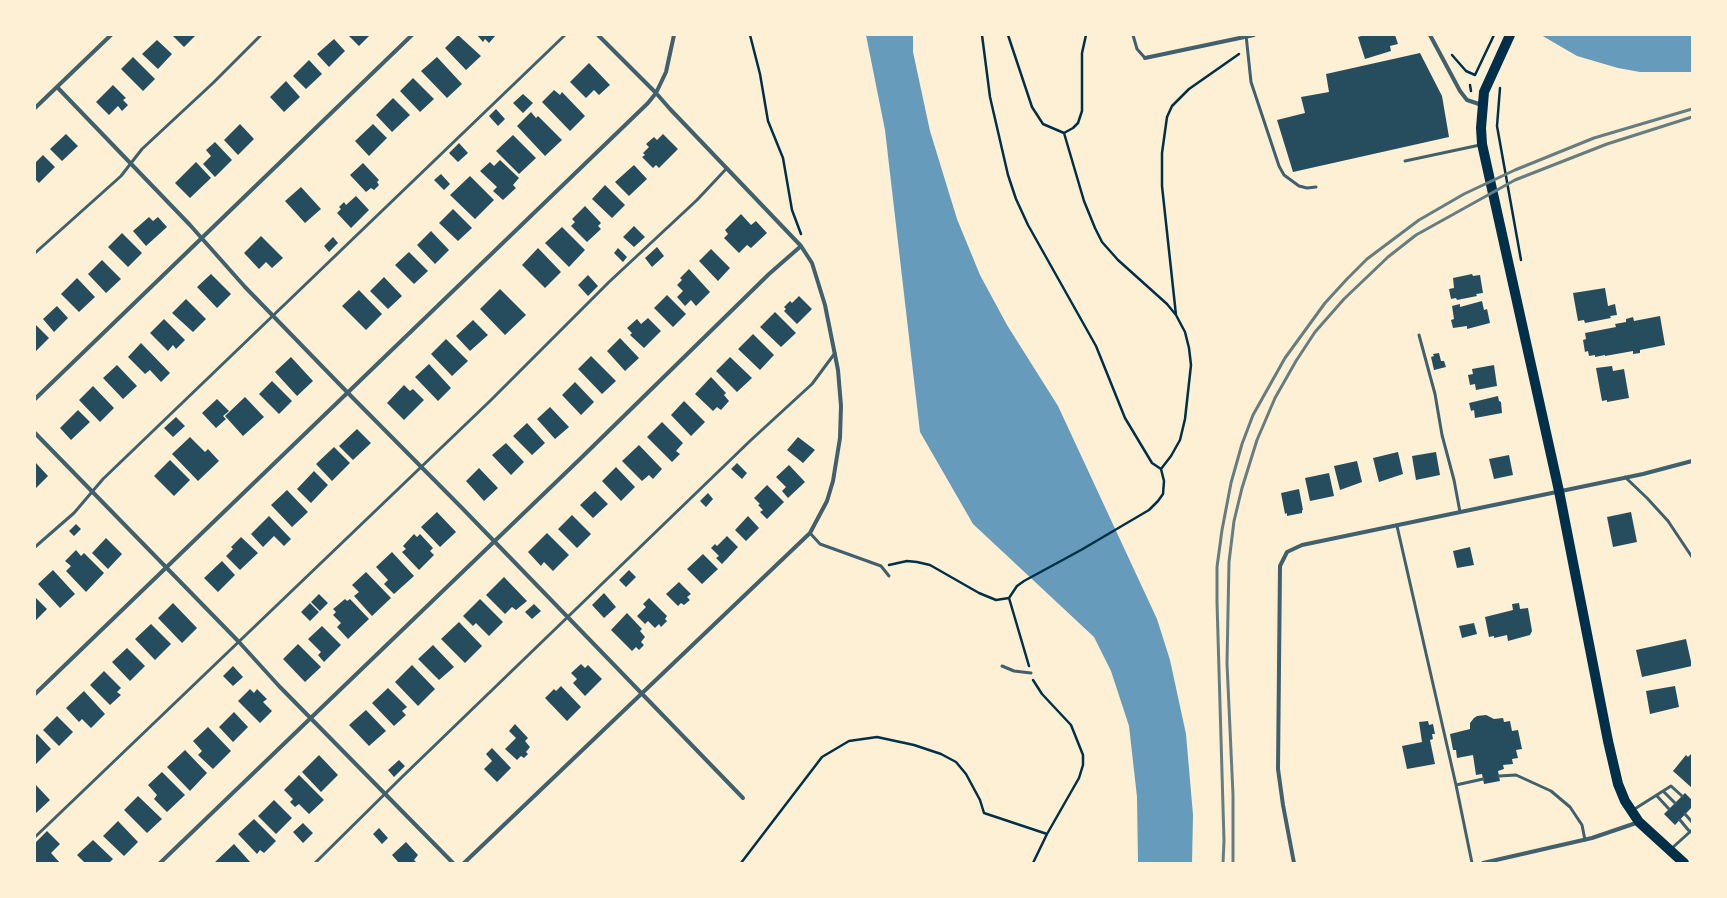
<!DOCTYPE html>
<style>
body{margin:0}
#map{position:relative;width:1727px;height:898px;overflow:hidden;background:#fdf0d5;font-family:"PT Sans Narrow",sans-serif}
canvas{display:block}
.frame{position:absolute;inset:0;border:36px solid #fdf0d5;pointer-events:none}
</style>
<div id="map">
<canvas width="1727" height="898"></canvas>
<div class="frame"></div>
</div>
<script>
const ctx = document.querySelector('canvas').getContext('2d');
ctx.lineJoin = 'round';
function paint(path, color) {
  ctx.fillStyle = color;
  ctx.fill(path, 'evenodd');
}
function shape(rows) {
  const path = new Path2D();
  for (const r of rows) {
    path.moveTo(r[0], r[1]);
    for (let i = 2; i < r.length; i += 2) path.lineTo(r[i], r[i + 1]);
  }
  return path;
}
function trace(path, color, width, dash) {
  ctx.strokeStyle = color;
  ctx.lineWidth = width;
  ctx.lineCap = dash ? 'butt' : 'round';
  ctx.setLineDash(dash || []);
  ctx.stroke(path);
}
paint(shape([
 [866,35,913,35,913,52,930,131,957,219,980,275,1007,325,1058,406,1157,619,1170,660,1186,734,1193,815,1192,863,1138,863,1137,797,1129,726,1111,671,1094,637,973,524,920,432,885,130],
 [1541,35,1692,35,1692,72,1640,72,1618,68,1577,56]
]), '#669bbc');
paint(shape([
 [172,35,196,35,184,47],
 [348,35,370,35,359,46],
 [458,35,481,56,466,70,445,48],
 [477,35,496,35,489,43,485,39,483,42],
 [1364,35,1395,35,1398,44,1390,46,1391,51,1365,59,1358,37],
 [334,39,345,51,329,67,317,54],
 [157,40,172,54,158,69,142,54],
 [1420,53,1442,96,1449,137,1293,172,1277,120,1305,113,1301,97,1329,92,1326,74],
 [133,57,155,79,143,91,121,69],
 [437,57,462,84,447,98,421,71],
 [309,60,322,74,306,89,293,76],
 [589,63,610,85,599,95,594,90,586,98,570,82],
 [413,78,434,99,420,112,400,91],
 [286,81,300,97,284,112,270,97],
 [113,85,126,98,123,100,128,105,122,111,118,106,109,115,96,102],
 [554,90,560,95,562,92,585,116,570,131,542,102],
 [523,94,533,103,523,113,513,103],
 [393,98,410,115,392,132,376,115],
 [496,109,505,119,498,126,489,116],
 [531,112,536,118,538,116,562,140,545,156,517,126],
 [240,124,254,139,238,155,224,140],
 [373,124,387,138,369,156,355,141],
 [66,134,78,146,62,161,50,149],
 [663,134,678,149,659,168,656,165,653,168,642,157,645,155,643,153,649,147,646,144,654,137,657,140],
 [513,135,536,158,519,174,496,151],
 [215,142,232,160,215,177,203,164,211,156,206,150],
 [459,143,468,153,458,162,449,153],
 [43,155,55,167,39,183,35,179,35,163],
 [500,160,519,178,513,185,516,188,503,200,493,191,497,187,480,171,490,162,494,166],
 [196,162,211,178,190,198,175,183],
 [363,163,379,180,377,182,379,185,374,190,371,188,366,192,350,175],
 [634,165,647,179,629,196,615,182],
 [441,174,450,184,444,190,434,180],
 [470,176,494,200,475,219,450,195],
 [605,185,625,205,612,218,592,199],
 [301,187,321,209,305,223,285,201],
 [356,196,369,210,351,228,337,213,341,209,339,207,344,202,346,205],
 [585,206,601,223,598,226,601,229,587,242,571,226,575,222,572,219],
 [453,209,472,228,458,241,439,223],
 [741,214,751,225,756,221,767,233,751,248,747,245,739,253,724,238,728,234,725,230],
 [149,217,153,221,158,217,167,227,146,246,133,231],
 [634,226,645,237,634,247,623,237],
 [562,227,585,250,569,267,545,243],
 [431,231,449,250,435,264,417,245],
 [122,233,142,253,128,267,108,247],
 [261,236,283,258,272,268,266,262,259,269,244,253],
 [333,237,338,243,329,252,324,246],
 [657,247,664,256,652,267,645,258],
 [538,248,561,272,545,288,522,265],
 [618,248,627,257,623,262,614,253],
 [711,249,730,268,718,281,699,261],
 [409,252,428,271,414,284,395,265],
 [102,260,121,279,106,293,88,274],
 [689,269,710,292,696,306,691,300,685,306,677,297,683,291,677,285,682,280,680,278],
 [211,274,231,294,217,308,197,287],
 [1472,274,1473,276,1480,275,1483,293,1476,294,1477,296,1457,300,1456,298,1451,299,1449,289,1454,288,1453,278],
 [588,275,598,286,588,296,578,285],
 [384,277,402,296,388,309,370,291],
 [77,278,95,297,79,312,61,294],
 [1605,288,1608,306,1615,304,1617,315,1610,316,1611,318,1585,323,1584,320,1578,321,1573,293],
 [500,289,526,315,505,335,480,309],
 [359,290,382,314,366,330,342,306],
 [667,295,686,314,673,327,654,308],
 [799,296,812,309,797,324,784,311,786,309,784,307,790,301,792,303],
 [186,299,206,319,193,332,172,313],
 [1482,301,1484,310,1487,309,1490,323,1467,329,1467,326,1453,328,1451,320,1454,319,1452,306,1460,304,1460,307],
 [57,306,68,318,54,332,43,319],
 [775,312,796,333,781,347,760,327],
 [1660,316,1665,345,1640,350,1640,353,1633,354,1633,351,1605,356,1605,355,1595,357,1595,355,1589,356,1588,351,1585,352,1583,340,1586,339,1585,333,1616,327,1615,324,1626,322,1626,319,1633,317,1634,321],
 [648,318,661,331,644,348,630,335,632,333,627,328,637,319,641,324],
 [164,319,185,340,176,349,173,345,168,351,150,333],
 [473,320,488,335,470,351,456,336],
 [35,324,49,338,35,352],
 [753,334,774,355,760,370,738,349],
 [620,338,639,358,625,371,607,351],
 [446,339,468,361,452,376,431,354],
 [141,343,170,373,161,382,150,370,145,374,128,357],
 [1439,353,1441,361,1444,361,1446,367,1434,370,1431,357,1434,356,1433,354],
 [591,356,616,381,602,394,578,369],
 [291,357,313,381,297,396,275,372],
 [730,357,752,378,737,392,716,371],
 [429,364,451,388,438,401,415,377],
 [117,365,137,386,123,399,103,378],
 [1494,365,1497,386,1476,390,1475,384,1470,385,1468,375,1473,374,1472,369],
 [1612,366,1613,371,1624,369,1629,398,1607,402,1607,400,1602,401,1596,368],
 [711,377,726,393,724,395,729,401,721,410,717,407,713,411,695,394],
 [272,381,292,401,279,414,259,394],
 [575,382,594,402,581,415,562,395],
 [404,385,410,391,413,389,424,400,404,420,387,403],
 [93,386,114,408,100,422,79,400],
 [1498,396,1499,401,1501,402,1502,413,1475,418,1474,410,1471,411,1469,403],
 [245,397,264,417,243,436,225,416],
 [217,399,229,411,223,416,226,419,216,428,202,413],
 [684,401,705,422,691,436,671,415],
 [550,407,569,427,555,439,537,419],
 [78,410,90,422,71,440,60,428],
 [176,417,185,426,173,437,164,428],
 [662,422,683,443,676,451,680,454,672,462,647,437],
 [527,423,545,443,532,455,513,436],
 [357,429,371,443,353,460,339,446],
 [190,437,205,452,208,449,219,461,198,481,172,454],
 [798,437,815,450,803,463,787,450],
 [506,443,524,462,511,475,492,455],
 [639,445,662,469,653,479,649,475,642,481,622,461],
 [334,447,350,463,332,481,316,464],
 [1398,452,1403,474,1379,482,1373,458],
 [1436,452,1440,475,1416,480,1412,456],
 [1509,455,1513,475,1494,479,1489,459],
 [170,460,190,480,174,496,154,476],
 [1357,461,1362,482,1340,490,1334,466],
 [35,462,48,476,35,489],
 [737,463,747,473,742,479,731,469],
 [789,465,805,482,788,498,782,491,786,487,776,477],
 [616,467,635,487,621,501,602,481],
 [479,468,498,488,484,501,466,481],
 [314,471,328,485,311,503,297,489],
 [1329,473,1334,496,1310,501,1305,478],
 [767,485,784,502,767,519,760,512,763,510,758,505,760,504,754,498],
 [1299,489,1303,510,1302,510,1302,513,1287,516,1287,513,1285,514,1281,493],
 [287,490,308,512,292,527,271,505],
 [595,491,608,504,593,518,580,505],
 [708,493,713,499,706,507,700,501],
 [437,512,456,532,440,547,421,527],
 [1631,512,1637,542,1613,547,1607,517],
 [572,515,591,534,577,548,558,529],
 [269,516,291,539,284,546,274,536,263,547,251,534],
 [748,516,759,528,746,541,735,530],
 [76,524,81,529,74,536,69,531],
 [547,533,569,555,553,571,544,562,541,566,528,552],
 [414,534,417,537,420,534,433,548,430,551,434,555,419,570,402,552,406,549,403,546],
 [727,536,738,547,722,564,716,558,719,556,711,548,715,544,717,546],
 [241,537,258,553,240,570,226,556,233,549,231,547],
 [106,538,122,554,108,569,92,553],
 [1470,547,1474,565,1457,568,1453,551],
 [76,550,81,556,84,553,104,573,86,592,66,571,71,566,65,561],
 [392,552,414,576,394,594,384,584,388,580,376,567],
 [703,554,718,569,702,584,687,569],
 [222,561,235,575,218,592,204,578],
 [53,570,75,594,60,608,38,584],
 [629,570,636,577,626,587,619,580],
 [366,572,391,598,372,616,354,596,359,592,352,585],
 [504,577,527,601,516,610,512,607,505,614,486,595],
 [679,582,691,594,687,597,690,600,684,605,681,603,678,606,666,594],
 [604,593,616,607,604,618,592,605],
 [319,594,328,603,320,611,311,602],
 [35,597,47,609,35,621],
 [649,598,667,616,665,619,667,621,661,627,659,624,655,628,648,621,645,624,637,616,646,607,643,604],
 [345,599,347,601,350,599,369,619,348,639,337,627,341,623,333,615,336,612,333,609],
 [480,599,503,622,489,636,476,623,473,626,463,616],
 [173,603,197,628,182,643,158,618],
 [310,603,319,612,310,621,301,612],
 [1519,603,1520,609,1528,608,1532,631,1530,635,1508,641,1507,635,1494,638,1494,636,1489,637,1485,617,1513,610,1512,604],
 [534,604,541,611,532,619,525,612],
 [627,613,642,629,640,631,645,637,641,642,644,645,639,650,636,647,632,651,611,630],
 [459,622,482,646,465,663,441,639],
 [1474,623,1477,634,1462,638,1459,626],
 [151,624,171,644,155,660,135,639],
 [322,626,341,645,324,662,318,655,321,652,308,639],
 [1686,639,1692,666,1642,677,1636,650],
 [298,644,321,667,305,682,283,659],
 [433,645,454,667,439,680,418,659],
 [127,648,145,666,130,681,112,662],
 [581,664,585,668,588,665,602,679,585,696,573,683,577,679,571,673],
 [412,665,435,689,418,706,395,682],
 [233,666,243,677,233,686,223,676],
 [104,671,121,688,117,692,121,695,110,705,90,685],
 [561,686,581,707,567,721,545,698,554,689,556,691],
 [1675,686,1679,707,1650,714,1646,691],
 [388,688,407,707,402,711,406,715,394,726,372,703],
 [250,689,254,693,257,689,267,699,263,702,272,711,260,723,238,701],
 [84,691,105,714,91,728,82,719,79,722,66,708],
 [366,710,386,731,369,746,349,725],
 [234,712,248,727,233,742,219,727],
 [1486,715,1494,719,1503,718,1504,722,1510,721,1512,731,1518,730,1522,749,1516,750,1518,758,1512,759,1513,764,1503,765,1504,769,1498,771,1500,781,1484,784,1482,774,1476,775,1473,755,1457,758,1456,750,1453,750,1450,734,1470,729,1470,723,1474,718,1477,716],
 [57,716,73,732,59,746,43,730],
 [1428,721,1429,725,1433,724,1435,734,1432,734,1433,739,1430,740,1435,764,1407,769,1402,746,1422,742,1419,722],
 [515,724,528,738,525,741,530,747,526,752,528,754,524,758,521,756,517,760,505,749,516,738,509,731],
 [208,727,231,751,213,769,198,755,202,751,193,741],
 [37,734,51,749,35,765,35,736],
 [492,748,511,768,497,782,484,769,492,761,486,754],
 [185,750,207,773,190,791,167,767],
 [1692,753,1692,788,1673,771,1686,755,1688,757],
 [319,755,338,775,321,792,302,772],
 [399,760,405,766,394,777,388,770],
 [162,772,185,795,167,812,154,799,157,795,148,785],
 [299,775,324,800,309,814,299,804,295,807,290,802,293,799,284,790],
 [35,784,50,800,35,814],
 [1685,793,1692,800,1692,807,1675,825,1664,814],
 [138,796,162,819,147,833,124,810],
 [274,800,292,818,276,834,258,816],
 [254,819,276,841,264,853,260,850,257,854,238,834],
 [118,821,138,842,124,856,103,836],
 [303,823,313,833,303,843,293,832],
 [379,828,388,838,382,844,373,834],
 [47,831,60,844,51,853,60,863,35,863,35,843],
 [93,840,113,859,109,863,85,863,77,855],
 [406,842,418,855,414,860,416,862,415,863,399,863,392,855],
 [234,844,251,863,214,863]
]), '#264d5e');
trace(shape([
 [750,35,760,74,768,121,783,158,792,210,801,234],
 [982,35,990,97,1008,175,1016,199,1028,225,1096,346,1125,418,1152,463,1161,469,1164,481,1163,494,1158,501,1149,510,1081,550,1024,581,1017,586,1009,598,1029,666],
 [1008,35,1032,107,1043,124,1064,133],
 [1452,55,1466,71,1475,75,1494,35],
 [1470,85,1471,91],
 [1500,88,1497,126,1521,260],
 [1064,133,1084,201,1095,228,1102,242,1118,260,1167,304,1176,315,1185,332,1189,348,1191,365,1185,419,1180,440,1171,456,1161,469],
 [1064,133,1073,128,1078,123,1082,111,1082,53,1086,35],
 [1176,315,1162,186,1162,153,1167,117,1172,106,1189,89,1239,54],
 [889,565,907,561,917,562,930,565,979,593,996,600,1009,598],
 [741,863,822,757,849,741,877,737,914,745,941,754,956,762,966,774,980,800,984,813,1047,834],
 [1033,863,1047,834,1079,778,1083,765,1083,755,1071,725,1042,694,1033,680]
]), '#003049', 2.5);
trace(shape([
 [1133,35,1137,49,1145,58],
 [1246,35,1251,82,1279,166,1284,175,1299,186,1307,188,1316,187],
 [1405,161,1480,145],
 [35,253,121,176,142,149,213,83,261,35],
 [1419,335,1435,394,1442,435,1454,480,1460,512],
 [1625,477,1647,498,1668,521,1692,557],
 [1397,526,1456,785,1472,863],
 [810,533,820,544,881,566,889,576],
 [35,547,74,513,103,479,565,35],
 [1002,666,1014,671,1031,673],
 [1499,776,1516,775,1551,791,1570,807,1582,825,1585,840],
 [1456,785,1483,779],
 [1664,792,1675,803],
 [1657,796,1669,809],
 [1633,810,1671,786,1682,796],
 [1685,814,1692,822],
 [1680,820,1690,832],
 [35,837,490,401,609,282,697,200,727,168],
 [1671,849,1692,830],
 [315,863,402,777,751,440,800,395,812,384,835,353]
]), '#3f606c', 3);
trace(shape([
 [1430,35,1460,91,1467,100,1482,105],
 [1145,58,1254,35],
 [57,87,190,225,245,287,348,393,462,508,743,798],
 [35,108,111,35],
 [35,399,412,35],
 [35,433,239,642,279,686,453,863],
 [35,694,648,103,656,93,666,72,674,35],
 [160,863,580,459,769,274,801,246],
 [464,863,810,533,827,501,833,481,840,438,841,406,838,370,825,305,812,263,801,246,670,109,656,93,598,35],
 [1294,863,1283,805,1278,769,1280,566,1287,552,1302,545,1643,474,1692,461],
 [1483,863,1592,838,1639,822]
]), '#3f606c', 4);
trace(shape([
 [1510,35,1484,92,1481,128,1482,144,1559,491,1608,741,1618,784,1625,801,1639,822,1684,863]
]), '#003049', 10);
trace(shape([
 [1223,863,1224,841,1217,602,1217,567,1222,530,1231,483,1242,444,1253,415,1285,358,1325,303,1347,279,1367,259,1419,220,1464,194,1515,170,1594,138,1692,109],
 [1233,863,1233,795,1227,663,1229,562,1234,521,1242,488,1257,440,1275,398,1296,361,1315,332,1344,299,1388,257,1416,235,1515,180,1607,144,1692,117]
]), '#657d81', 3);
</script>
